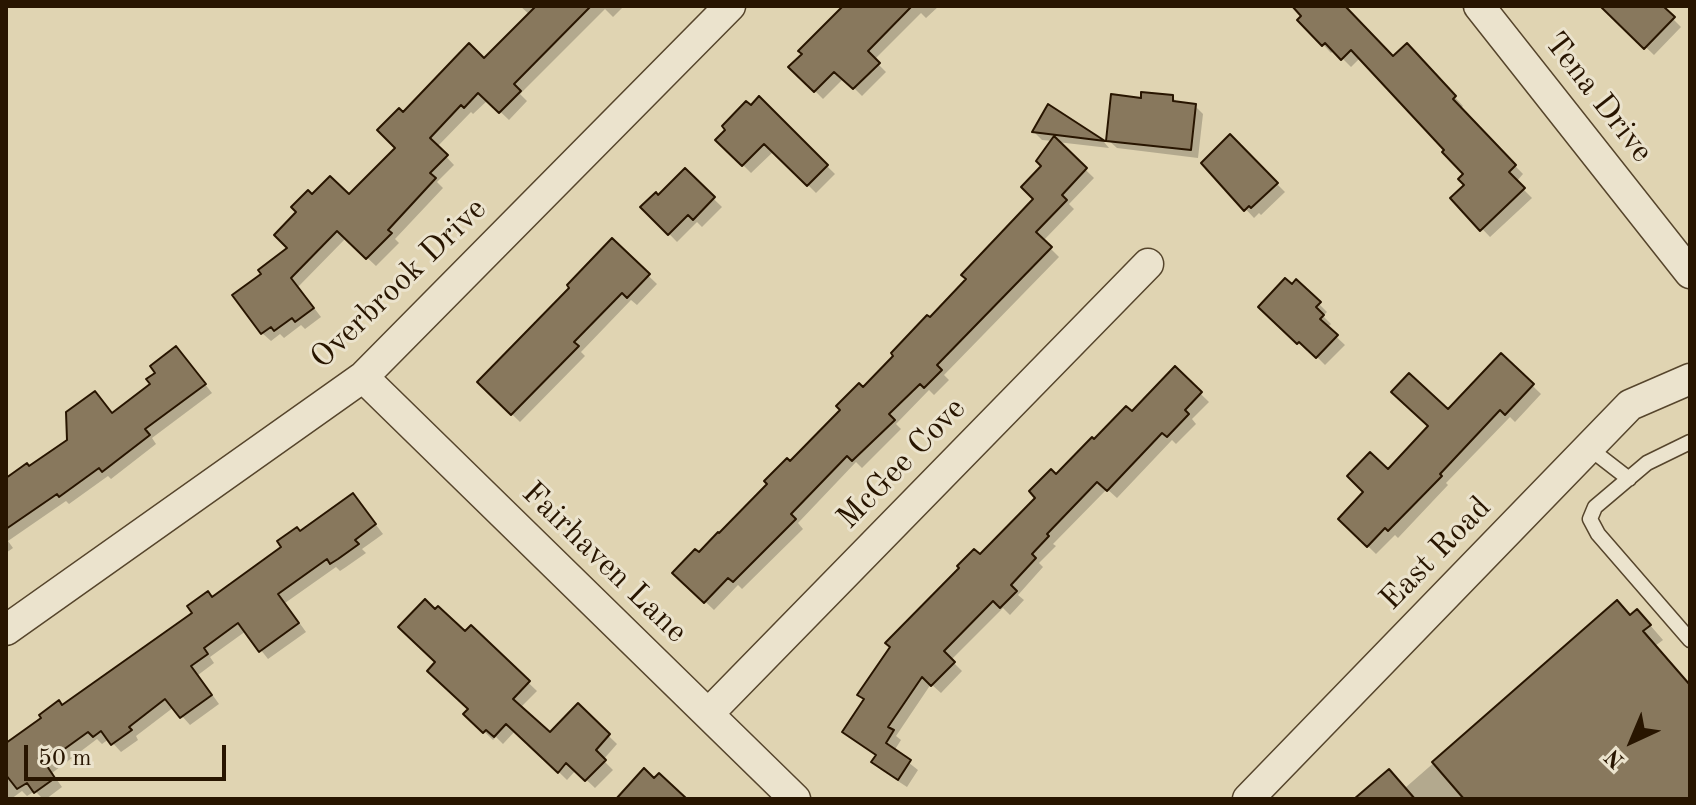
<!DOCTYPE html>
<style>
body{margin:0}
#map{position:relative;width:1696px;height:805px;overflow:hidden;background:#e0d4b2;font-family:"Old Standard TT",serif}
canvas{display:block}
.frame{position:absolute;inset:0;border:8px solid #281500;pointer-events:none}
.north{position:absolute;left:1592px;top:701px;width:80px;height:80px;-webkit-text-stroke:6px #ebe3cd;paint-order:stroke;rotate:224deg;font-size:22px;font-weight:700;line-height:32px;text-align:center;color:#281500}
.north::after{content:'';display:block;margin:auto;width:28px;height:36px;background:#281500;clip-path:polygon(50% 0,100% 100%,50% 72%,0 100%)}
.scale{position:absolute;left:24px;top:745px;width:202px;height:36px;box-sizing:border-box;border:4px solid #281500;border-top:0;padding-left:10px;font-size:24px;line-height:28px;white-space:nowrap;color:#281500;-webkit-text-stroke:6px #ebe3cd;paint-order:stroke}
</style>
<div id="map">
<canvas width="1696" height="805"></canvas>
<div class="frame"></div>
<div class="north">N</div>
<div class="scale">50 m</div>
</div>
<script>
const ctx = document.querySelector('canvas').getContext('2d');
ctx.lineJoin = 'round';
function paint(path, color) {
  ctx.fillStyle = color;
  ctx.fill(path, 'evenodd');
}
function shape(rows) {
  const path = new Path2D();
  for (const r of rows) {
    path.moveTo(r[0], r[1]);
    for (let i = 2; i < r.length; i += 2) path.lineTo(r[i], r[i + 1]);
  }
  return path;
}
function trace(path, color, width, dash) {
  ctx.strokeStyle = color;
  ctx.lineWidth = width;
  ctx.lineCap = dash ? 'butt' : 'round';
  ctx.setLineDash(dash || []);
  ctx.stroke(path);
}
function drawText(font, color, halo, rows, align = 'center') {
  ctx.font = font + ' "Old Standard TT",serif';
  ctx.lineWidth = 6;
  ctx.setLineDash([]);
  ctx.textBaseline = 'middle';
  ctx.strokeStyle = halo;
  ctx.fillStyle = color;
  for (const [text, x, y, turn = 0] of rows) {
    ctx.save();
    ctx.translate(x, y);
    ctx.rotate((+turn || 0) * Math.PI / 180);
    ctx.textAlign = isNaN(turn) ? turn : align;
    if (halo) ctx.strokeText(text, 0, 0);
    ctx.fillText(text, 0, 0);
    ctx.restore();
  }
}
paint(shape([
 [520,6,624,6,613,17,605,9,520,94,527,101,509,120,488,100,473,114,471,112,437,147,454,165,437,182,443,188,395,239,399,243,376,266,346,238,298,287,321,317,305,329,301,325,284,338,280,334,271,341,262,333,263,274,290,248,312,197,349,197,398,148,403,114,484,61,530,15],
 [862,6,939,6,926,18,921,13,874,60,886,72,862,96,844,78,823,99,791,67],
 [1294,6,1343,6,1393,59,1407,46,1463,106,1460,109,1523,174,1516,182,1532,198,1490,237,1453,198,1467,185,1465,175,1447,150,1361,57,1351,67,1334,50,1331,53,1300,20,1304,17],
 [1603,6,1660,6,1681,27,1654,55],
 [1172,97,1179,104,1195,106,1203,114,1198,158,1117,148,1108,140,1142,100],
 [759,99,835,174,816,193,774,151,751,173,718,140],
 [1049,107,1104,142,1109,148,1057,142,1094,178,1069,204,1074,209,1043,241,1059,257,944,375,949,380,934,395,929,390,896,424,901,429,862,468,856,462,798,523,803,529,742,589,738,585,714,610,675,573,699,555,863,389,969,280,1036,200,1044,166,1053,141,1042,140,1034,132],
 [1230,137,1285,192,1261,215,1259,213,1254,218,1203,163],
 [685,171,722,207,702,227,697,222,677,242,643,207,658,197],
 [612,241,657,284,637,305,631,300,581,352,585,356,520,422,479,382,572,288],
 [1297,282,1327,312,1323,316,1331,324,1327,328,1345,345,1325,365,1309,349,1307,351,1261,307],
 [176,348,212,393,152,438,156,444,111,479,108,476,69,504,66,501,8,541,13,548,6,553,6,481,29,468,113,415,153,385,158,373],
 [1502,356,1541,394,1515,422,1510,417,1446,483,1448,485,1398,538,1395,535,1376,554,1340,519],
 [1175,369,1209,402,1192,419,1196,424,1176,444,1172,440,1117,498,1107,489,1053,544,1056,546,1039,563,1043,567,1018,595,1024,600,1010,615,1003,608,951,660,962,671,941,693,931,684,896,736,901,740,894,751,918,770,907,787,881,770,873,762,877,756,853,740,844,732,980,557,1056,477,1094,442,1132,414],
 [353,495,383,534,362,549,366,553,346,567,340,571,336,567,285,603,306,632,268,659,246,631,210,657,214,663,198,675,219,704,190,725,174,707,136,736,138,740,121,752,109,739,102,744,97,739,52,773,62,787,46,799,43,799,35,791,27,796,22,791,11,799,6,799,6,746,63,707],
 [1617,603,1631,617,1650,625,1663,640,1655,646,1690,686,1690,799,1357,799,1405,788],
 [471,628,537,691,520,708,550,735,578,706,617,744,603,760,613,770,595,788,576,770,567,780,516,730,503,744,496,737,493,740,466,714,471,709,465,634]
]), '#0003');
const building = shape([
 [536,6,591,6,514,84,521,91,499,113,478,93,464,108,461,105,430,138,448,155,430,173,436,178,388,230,392,233,366,259,337,231,291,278,314,308,295,322,292,318,274,331,271,327,261,334,232,295,261,274,258,270,287,248,274,235,296,212,291,207,308,190,312,194,330,176,349,194,395,148,377,130,399,108,403,112,469,43,484,58,536,6],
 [843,6,912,6,868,51,880,63,853,89,834,72,814,92,788,67,802,54,798,51,843,6],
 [1292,6,1345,6,1393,56,1407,43,1456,96,1453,99,1516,165,1509,172,1525,188,1480,231,1450,198,1464,185,1458,179,1463,174,1442,152,1444,150,1351,50,1341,60,1325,43,1322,46,1297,20,1301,16,1292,6],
 [1600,6,1663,6,1675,17,1644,49,1600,6],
 [1141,92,1173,95,1173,101,1196,104,1191,150,1106,141,1111,94,1141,98,1141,92],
 [759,96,828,165,807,186,764,144,742,166,715,140,725,130,722,126,746,101,751,105,759,96],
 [1048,104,1105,141,1032,132,1048,104],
 [1230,134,1278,183,1251,208,1249,206,1244,211,1201,163,1230,134],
 [1054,136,1087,168,1062,195,1067,200,1036,232,1052,247,937,365,942,370,924,388,920,384,889,414,895,420,852,461,847,456,791,514,796,519,733,582,728,578,704,603,672,573,695,549,699,552,718,532,719,533,767,484,764,481,787,458,790,461,840,410,836,406,859,383,863,387,893,356,891,353,927,315,930,317,966,279,961,275,1033,199,1021,187,1041,166,1036,161,1054,136],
 [685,168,715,197,693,220,688,215,668,235,640,207,656,192,658,195,685,168],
 [612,238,650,274,627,298,622,293,574,342,579,346,511,415,477,382,569,288,567,285,612,238],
 [1285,278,1292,284,1296,279,1321,302,1316,307,1324,315,1320,319,1338,335,1316,358,1299,342,1297,344,1258,307,1285,278],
 [176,346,206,384,145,429,150,435,102,472,99,468,59,497,57,494,6,529,6,478,27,463,29,466,67,440,66,412,95,391,112,413,150,384,146,379,155,373,150,366,176,346],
 [1501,353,1534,384,1505,415,1500,410,1440,474,1442,476,1388,531,1385,528,1367,547,1338,519,1363,492,1347,476,1370,452,1388,469,1428,426,1391,392,1409,373,1448,409,1501,353],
 [1175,366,1202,392,1185,410,1189,414,1167,437,1162,433,1107,491,1097,482,1047,534,1049,536,1032,554,1036,558,1011,585,1017,591,1000,608,993,601,944,651,955,662,931,686,922,677,888,727,894,730,886,743,911,760,898,780,871,762,876,755,842,732,864,699,857,695,890,647,885,643,959,568,957,566,974,549,980,554,1035,498,1029,491,1051,469,1056,474,1092,437,1094,439,1126,406,1132,411,1175,366],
 [353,493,376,524,355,540,359,544,338,559,330,564,327,559,278,594,299,623,259,652,238,623,204,648,208,654,191,666,212,695,180,718,165,699,129,727,132,730,111,745,101,731,93,737,88,732,45,763,55,778,34,793,27,783,17,789,6,775,6,743,41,718,39,715,59,700,62,705,192,613,187,606,208,591,212,597,281,547,277,541,297,527,300,531,353,493],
 [425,599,435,609,438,606,465,631,471,625,530,681,513,699,550,732,578,703,610,734,596,750,606,760,585,781,566,763,558,773,506,724,494,737,486,730,483,733,463,714,468,709,427,671,435,662,398,627,425,599],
 [1617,600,1630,615,1637,609,1651,625,1643,631,1690,685,1690,799,1464,799,1432,762,1617,600],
 [644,768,654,778,659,773,687,799,616,799,644,768],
 [1389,769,1415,799,1354,799,1389,769]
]);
paint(building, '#88785d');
trace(building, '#281500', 2);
const lane = shape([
 [1690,442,1647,463,1595,507,1590,519,1598,534,1690,640],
 [1589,448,1629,479]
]);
const street = shape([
 [1479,6,1690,273],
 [363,377,795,799],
 [6,630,363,377,730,6],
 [708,714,1148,264],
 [1248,799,1630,405,1690,379]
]);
trace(lane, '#56452c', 17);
trace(street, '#56452c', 33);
trace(lane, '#ebe3cd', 14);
trace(street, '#ebe3cd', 30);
drawText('32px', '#281500', '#ebe3cd', [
 ["Tena Drive",1598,98,52],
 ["Overbrook Drive",399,284,-44],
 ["McGee Cove",902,464,-46],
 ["East Road",1436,554,-46],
 ["Fairhaven Lane",604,563,44]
]);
</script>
